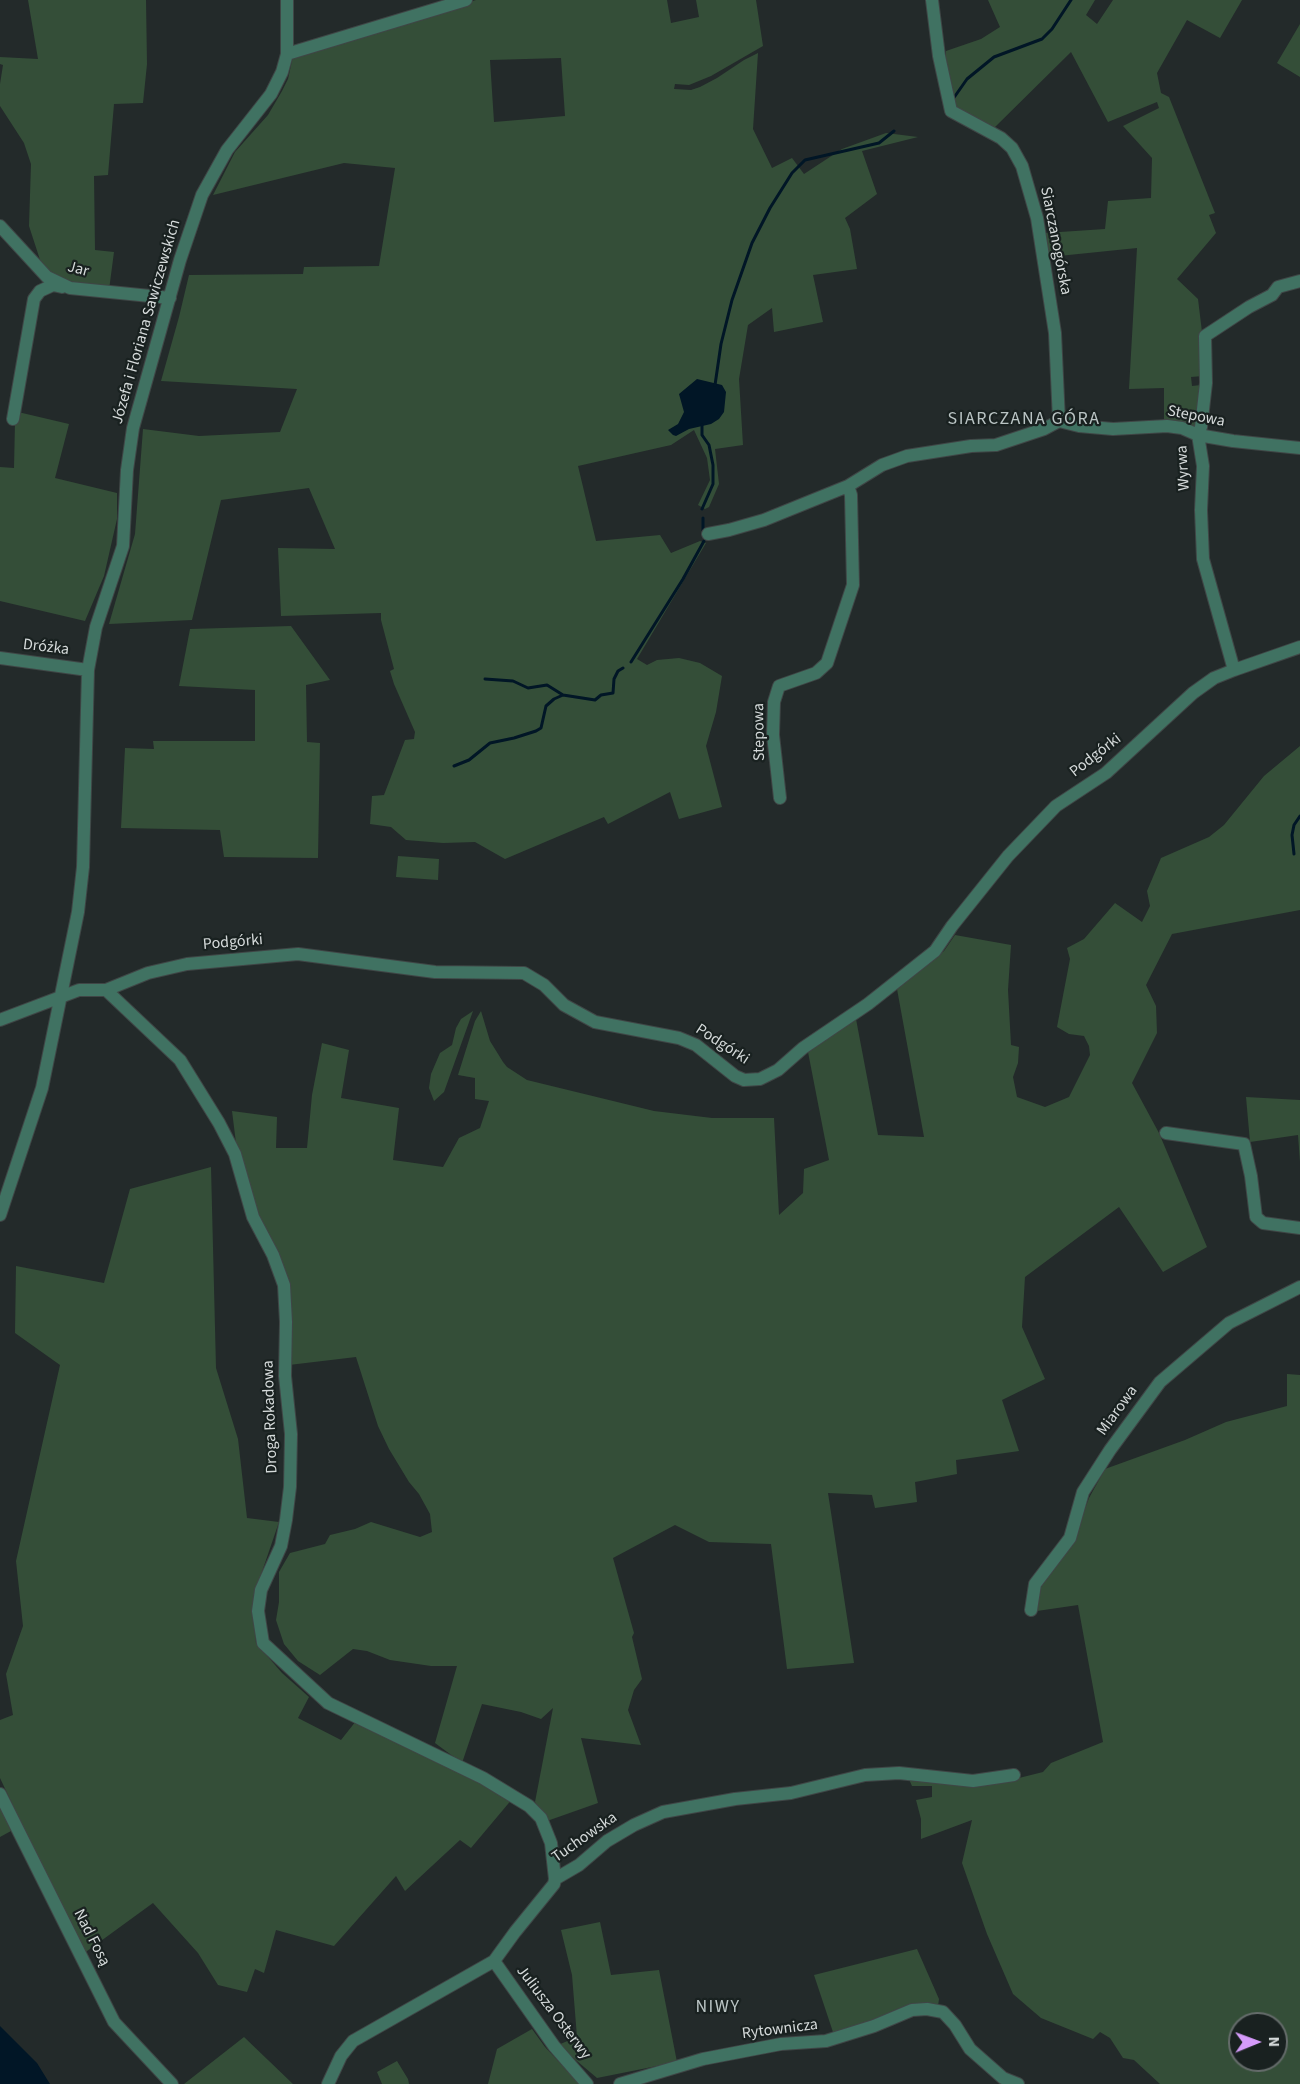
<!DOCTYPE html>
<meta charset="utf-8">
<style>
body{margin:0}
#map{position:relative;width:1300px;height:2084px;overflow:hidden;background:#232a2a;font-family:"Source Sans 3",sans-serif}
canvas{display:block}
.north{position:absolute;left:1228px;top:2012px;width:60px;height:60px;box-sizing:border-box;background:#192120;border:2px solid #646b6a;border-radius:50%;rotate:89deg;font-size:16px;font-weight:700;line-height:24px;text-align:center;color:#d5dada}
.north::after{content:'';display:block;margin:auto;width:21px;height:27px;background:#d59bfa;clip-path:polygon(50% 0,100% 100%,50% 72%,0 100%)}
</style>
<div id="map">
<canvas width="1300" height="2084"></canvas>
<div class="north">N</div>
</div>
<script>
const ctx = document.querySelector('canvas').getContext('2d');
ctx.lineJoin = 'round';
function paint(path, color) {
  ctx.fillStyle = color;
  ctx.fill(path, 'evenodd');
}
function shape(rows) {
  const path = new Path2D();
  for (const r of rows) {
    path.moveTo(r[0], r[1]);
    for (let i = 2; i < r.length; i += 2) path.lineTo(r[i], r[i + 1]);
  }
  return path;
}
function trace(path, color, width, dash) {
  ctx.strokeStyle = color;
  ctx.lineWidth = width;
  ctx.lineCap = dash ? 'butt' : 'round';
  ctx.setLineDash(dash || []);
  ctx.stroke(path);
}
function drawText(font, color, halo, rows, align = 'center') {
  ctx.font = font + ' "Source Sans 3",sans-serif';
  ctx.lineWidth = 4.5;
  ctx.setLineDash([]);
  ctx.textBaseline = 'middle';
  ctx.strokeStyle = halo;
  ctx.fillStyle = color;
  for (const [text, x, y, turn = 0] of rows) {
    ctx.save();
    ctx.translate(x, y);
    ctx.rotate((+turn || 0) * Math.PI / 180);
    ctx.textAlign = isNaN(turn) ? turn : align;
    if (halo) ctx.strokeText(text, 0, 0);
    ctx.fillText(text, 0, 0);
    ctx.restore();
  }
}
paint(shape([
 [28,0,146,0,147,64,143,103,114,104,108,175,94,176,95,250,114,252,109,290,78,287,43,269,29,226,31,164,24,143,0,106,0,84,3,65,0,64,0,57,38,59],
 [476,0,667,0,671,23,699,17,696,0,756,0,763,46,711,76,689,85,675,84,674,89,691,90,700,87,717,78,744,60,758,53,753,129,772,168,792,158,804,174,842,149,886,133,918,137,862,151,877,194,845,218,850,229,857,269,813,275,823,322,774,332,772,308,748,325,739,379,743,445,715,449,719,484,709,507,705,509,698,505,710,480,707,458,694,430,671,445,578,466,596,541,660,535,671,553,700,541,706,543,637,659,647,665,657,660,679,658,700,663,722,676,716,712,706,746,722,807,679,819,670,792,608,824,604,817,505,859,475,842,443,843,406,840,391,827,370,824,372,796,384,795,405,740,414,739,415,732,394,684,390,671,394,669,381,620,381,613,281,616,278,548,335,549,309,488,221,500,192,620,109,624,135,534,143,429,199,436,280,432,297,389,161,381,179,317,189,275,303,274,304,267,379,266,395,168,344,163,213,195,235,152,268,115,282,91,288,79,293,56],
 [561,58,565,116,494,122,490,60],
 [988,0,1095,0,1086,15,1097,24,1113,0,1242,0,1220,38,1187,20,1157,73,1161,93,1169,97,1215,213,1209,215,1216,233,1177,279,1198,299,1202,332,1203,376,1191,377,1192,386,1201,385,1197,430,1164,422,1164,388,1129,389,1137,248,1049,257,1045,233,1105,229,1108,201,1151,198,1152,158,1123,126,1159,108,1157,102,1108,122,1071,52,992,130,963,114,956,106,946,75,946,51,981,39,1000,27],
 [1300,24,1300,77,1277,63],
 [18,412,69,424,55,478,117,493,117,519,104,576,85,621,0,601,0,467,14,468,15,422],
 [291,626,330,680,306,685,307,742,320,743,318,858,224,857,220,830,121,828,125,748,154,749,153,741,255,741,255,690,179,686,190,629],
 [1300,746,1300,910,1172,934,1146,985,1156,1006,1157,1033,1132,1083,1159,1133,1207,1247,1163,1272,1119,1207,1025,1277,1022,1327,1045,1379,1002,1400,1019,1451,956,1460,957,1474,915,1482,917,1502,875,1508,872,1495,828,1493,854,1663,787,1669,771,1544,709,1542,675,1525,613,1558,634,1633,632,1637,642,1679,634,1690,628,1710,641,1745,581,1738,598,1803,547,1821,535,1802,553,1708,541,1719,521,1712,482,1704,462,1763,435,1743,457,1666,431,1666,390,1660,367,1651,353,1649,320,1675,298,1661,284,1644,276,1620,279,1602,279,1572,290,1553,325,1544,330,1535,355,1529,371,1522,420,1537,432,1532,430,1514,419,1494,409,1482,389,1449,378,1426,356,1357,289,1365,291,1307,259,1217,236,1143,232,1111,277,1117,276,1148,307,1148,312,1095,322,1043,349,1050,341,1098,399,1108,393,1160,443,1167,459,1138,480,1128,489,1101,475,1099,475,1078,458,1075,475,1021,481,1011,490,1041,503,1062,507,1067,527,1080,654,1111,712,1118,774,1118,779,1215,803,1193,804,1169,829,1160,808,1052,856,1019,878,1135,924,1137,897,989,920,968,944,951,955,935,1011,945,1008,990,1011,1045,1019,1047,1018,1063,1013,1077,1017,1097,1045,1107,1069,1097,1090,1055,1089,1046,1084,1036,1069,1034,1057,1027,1070,959,1067,948,1084,939,1115,903,1142,922,1150,906,1147,891,1161,858,1209,837,1224,825,1264,776],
 [398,856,439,859,438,880,396,877],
 [473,1011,444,1092,434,1101,429,1088,431,1074,440,1053,452,1045,456,1028,461,1019],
 [1246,1097,1300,1100,1300,1162,1298,1135,1250,1142],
 [211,1167,216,1368,238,1439,247,1518,279,1522,253,1598,256,1643,282,1673,309,1697,298,1718,341,1740,356,1721,513,1798,471,1848,460,1840,405,1891,396,1876,334,1946,276,1930,264,1973,255,1969,247,1992,218,1985,198,1953,153,1903,83,1954,0,1778,0,1720,13,1715,6,1674,23,1626,16,1561,60,1365,15,1333,16,1266,104,1283,130,1189],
 [1287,1374,1300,1375,1300,2084,1160,2084,1134,2060,1123,2058,1110,2038,1100,2032,1093,2039,1041,2018,1013,1994,987,1934,962,1863,972,1820,921,1839,921,1819,916,1800,932,1797,932,1786,912,1786,908,1777,995,1784,1043,1772,1051,1763,1103,1742,1078,1605,1037,1611,1039,1590,1054,1565,1072,1543,1089,1498,1105,1469,1185,1440,1226,1422,1287,1406],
 [1240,2024,1276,2024,1276,2060,1240,2060],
 [0,1806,11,1831,0,1837],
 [600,1922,611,1975,659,1970,677,2062,597,2078,558,2045,577,2037,572,1975,561,1930],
 [917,1949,939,1999,938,2006,921,2003,897,2009,881,2018,834,2035,814,1975],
 [532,2029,545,2047,580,2084,488,2084,497,2049],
 [244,2037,293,2084,184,2084],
 [397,2061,408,2079,409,2084,382,2084,377,2072]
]), '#344e38');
paint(shape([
 [697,379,722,385,726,392,724,412,719,419,711,424,689,429,676,436,673,435,668,430,678,424,684,412,679,394],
 [0,2026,37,2063,50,2084,0,2084]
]), '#011626');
trace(shape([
 [953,99,967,79,994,57,1042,39,1052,29,1071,0],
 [715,385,721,344,732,300,752,243,770,208,792,173,805,160,879,143,894,131],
 [702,425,702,435,709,445,713,465,713,484,702,509],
 [703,518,703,531],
 [631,662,683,579,704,541],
 [485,679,513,681,528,688,547,685,563,695,595,700,601,695,613,693,614,679,618,671,623,668],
 [454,766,469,760,490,743,514,738,536,731,541,728,546,706,554,699,563,695],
 [1294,854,1292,835,1294,825,1300,816]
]), '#011626', 3);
const minor = shape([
 [932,0,939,56,951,111,1001,138,1012,148,1022,166,1037,218,1055,333,1059,421],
 [287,54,466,0],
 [0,226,47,277,70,288,170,298],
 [13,419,34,299,40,291,53,285,62,287],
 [708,534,729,530,764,520,848,486,882,465,907,456,971,446,996,445,1044,429,1059,421,1079,426,1113,429,1167,426,1182,428,1198,435,1233,441,1300,448],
 [0,658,88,670],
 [1234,670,1203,559,1201,510,1203,466,1198,435,1201,427,1206,383,1205,336,1249,307,1272,295,1278,287,1300,281],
 [780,798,773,735,774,702,779,686,816,673,827,663,853,585,851,495,848,486],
 [106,990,180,1060,219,1123,235,1154,253,1217,273,1255,284,1285,286,1322,285,1376,291,1434,290,1487,286,1520,281,1546,261,1590,258,1611,263,1643,328,1703,483,1778,529,1806,541,1818,551,1843,555,1879],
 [0,1020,79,990,106,990,148,973,187,964,298,954,435,972,524,973,544,985,564,1005,595,1022,679,1038,696,1045,735,1076,744,1080,760,1079,778,1070,803,1048,868,1004,935,951,952,926,1008,856,1056,806,1106,773,1193,693,1214,678,1234,670,1300,647],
 [1166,1133,1244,1144,1251,1176,1256,1217,1263,1223,1300,1228],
 [0,1215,42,1088,78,912,83,867,88,670,96,627,123,546,127,470,133,428,180,260,202,195,227,150,271,94,282,72,287,54,287,0],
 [1031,1610,1035,1584,1070,1538,1083,1492,1110,1450,1160,1382,1229,1323,1300,1287],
 [0,1794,114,2022,172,2084],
 [494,1961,554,2046,587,2084],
 [328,2084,341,2056,353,2041,494,1961,515,1932,554,1884,555,1879,579,1865,607,1841,634,1825,663,1812,735,1799,791,1793,865,1775,899,1773,973,1781,1014,1775],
 [620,2084,703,2059,781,2044,826,2041,874,2026,912,2010,927,2009,943,2012,955,2025,970,2049,1003,2078,1018,2084]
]);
trace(minor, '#3f4646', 14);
trace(minor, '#407262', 12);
drawText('16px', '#d5dada', '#192120', [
 ["Siarczanogórska",1055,241,79],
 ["Jar",78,270,15],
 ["Józefa i Floriana Sawiczewskich",147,322,-74],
 ["Stepowa",1196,417,11],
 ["Wyrwa",1184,468,-93],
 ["Dróżka",46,648,7],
 ["Stepowa",760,732,-91],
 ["Podgórki",1096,756,-38],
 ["Podgórki",233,943,-5],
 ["Podgórki",722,1045,33],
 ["Miarowa",1118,1411,-54],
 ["Droga Rokadowa",271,1417,-92],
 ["Tuchowska",585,1838,-35],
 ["Nad Fosą",91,1938,63],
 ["Juliusza Osterwy",553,2013,53],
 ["Rytownicza",780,2030,-7]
]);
ctx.letterSpacing = '1.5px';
drawText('18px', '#bac4c4', '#192120', [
 ["SIARCZANA GÓRA",1024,420],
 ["NIWY",718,2008]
]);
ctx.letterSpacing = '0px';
</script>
